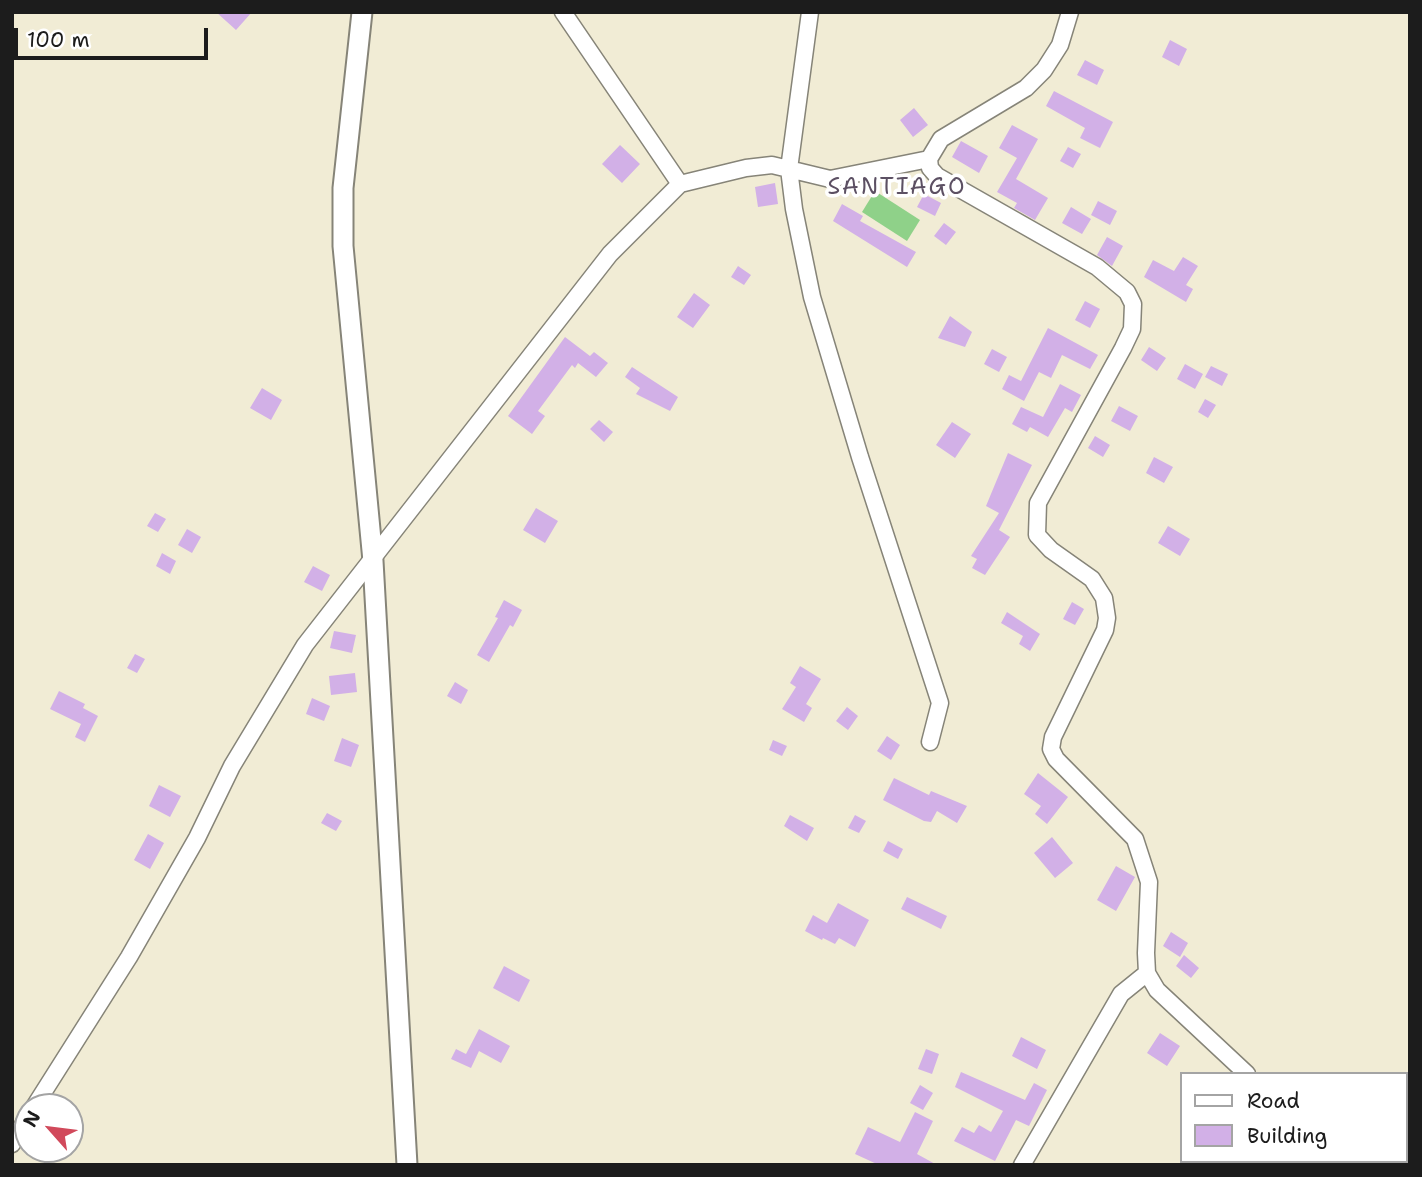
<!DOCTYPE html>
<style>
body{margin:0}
#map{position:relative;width:1422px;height:1177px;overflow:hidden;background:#f1ecd5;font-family:"Shantell Sans",sans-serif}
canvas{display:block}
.frame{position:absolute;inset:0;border:14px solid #1c1c1c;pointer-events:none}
.legend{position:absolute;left:1180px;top:1072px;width:228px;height:91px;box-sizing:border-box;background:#fff;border:2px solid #a4a4a4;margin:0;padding:9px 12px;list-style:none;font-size:21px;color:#1c1c1c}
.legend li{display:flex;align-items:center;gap:14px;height:35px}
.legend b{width:35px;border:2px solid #a4a4a4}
.north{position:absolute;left:14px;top:1093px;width:70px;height:70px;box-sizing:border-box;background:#fff;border:2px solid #a4a4a4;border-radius:50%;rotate:298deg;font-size:19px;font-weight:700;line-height:28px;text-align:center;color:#1c1c1c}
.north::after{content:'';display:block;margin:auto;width:24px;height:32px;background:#d1495b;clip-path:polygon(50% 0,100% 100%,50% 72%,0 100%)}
.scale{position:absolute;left:14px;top:28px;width:194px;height:32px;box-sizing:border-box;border:4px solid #1c1c1c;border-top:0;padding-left:9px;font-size:21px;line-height:24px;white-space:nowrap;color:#1c1c1c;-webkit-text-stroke:5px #fff;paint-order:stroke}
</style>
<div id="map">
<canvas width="1422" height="1177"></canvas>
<div class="frame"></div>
<ul class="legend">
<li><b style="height:9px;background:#fff"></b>Road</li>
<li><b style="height:19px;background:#d2b0e7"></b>Building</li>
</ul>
<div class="north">N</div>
<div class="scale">100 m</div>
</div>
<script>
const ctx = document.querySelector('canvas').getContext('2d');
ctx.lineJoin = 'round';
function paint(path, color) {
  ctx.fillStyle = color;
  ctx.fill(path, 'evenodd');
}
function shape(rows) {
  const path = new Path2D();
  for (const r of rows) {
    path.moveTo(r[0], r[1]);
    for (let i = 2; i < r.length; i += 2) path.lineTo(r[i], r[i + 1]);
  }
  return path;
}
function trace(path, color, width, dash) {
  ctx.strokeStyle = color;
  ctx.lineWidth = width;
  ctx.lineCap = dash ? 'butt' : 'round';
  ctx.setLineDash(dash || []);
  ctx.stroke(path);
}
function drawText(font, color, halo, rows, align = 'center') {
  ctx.font = font + ' "Shantell Sans",sans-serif';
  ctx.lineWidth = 7;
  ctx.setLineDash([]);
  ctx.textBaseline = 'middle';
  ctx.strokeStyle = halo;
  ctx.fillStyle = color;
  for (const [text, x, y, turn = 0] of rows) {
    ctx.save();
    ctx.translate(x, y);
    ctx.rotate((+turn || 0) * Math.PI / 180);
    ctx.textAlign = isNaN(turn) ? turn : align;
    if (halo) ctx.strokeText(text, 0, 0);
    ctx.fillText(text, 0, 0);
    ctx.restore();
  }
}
paint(shape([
 [875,191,920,220,907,241,862,212]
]), '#8fd189');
paint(shape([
 [216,12,252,12,236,30],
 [1170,40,1187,49,1179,66,1162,57],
 [1085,60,1104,70,1097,85,1077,75],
 [1054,91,1113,122,1100,148,1080,138,1085,128,1046,106],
 [914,108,928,125,913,137,900,120],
 [1012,125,1038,139,1016,179,1048,198,1035,220,1014,208,1017,203,997,192,1017,158,999,148],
 [961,141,988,156,979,173,952,157],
 [620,145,640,164,622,183,602,164],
 [1068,147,1081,154,1073,168,1060,161],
 [775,183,778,204,758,207,755,187],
 [924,194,941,203,935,216,917,207],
 [1098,201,1117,211,1110,225,1091,215],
 [842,204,863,216,860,221,916,252,907,267,833,221],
 [1071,207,1091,219,1082,234,1062,223],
 [944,223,956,232,946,245,934,236],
 [1107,237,1123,246,1112,266,1097,255],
 [1183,257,1198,266,1186,285,1193,289,1186,302,1144,277,1153,260,1174,271],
 [738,266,751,275,744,285,731,277],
 [694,293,710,305,693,328,677,317],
 [1085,301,1100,309,1090,328,1075,320],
 [950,316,972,332,965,347,938,338],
 [1048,328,1098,355,1090,369,1062,355,1051,378,1039,372,1024,401,1002,389,1009,375,1021,381],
 [565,337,590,356,594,352,608,363,596,377,578,363,575,368,572,365,538,411,545,416,532,434,508,416],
 [1149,347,1166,358,1157,371,1141,360],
 [992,349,1007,357,999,372,984,364],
 [1185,364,1203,374,1195,389,1177,379],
 [1211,366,1228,374,1222,386,1205,377],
 [632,367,678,397,670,411,636,394,640,388,625,377],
 [1060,384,1081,395,1072,412,1065,408,1048,437,1030,427,1027,432,1012,424,1021,407,1043,417],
 [262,388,282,400,271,420,250,408],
 [1205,399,1216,405,1208,418,1198,412],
 [1119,406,1138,416,1130,431,1111,421],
 [599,420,613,432,604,442,590,429],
 [952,422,971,434,955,458,936,445],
 [1095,436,1110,445,1103,457,1088,448],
 [1008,453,1032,465,999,530,1010,537,985,575,972,568,977,559,971,556,999,513,986,506],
 [1154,457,1173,467,1164,483,1146,473],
 [536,508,558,521,545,543,523,530],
 [155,513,166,519,158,532,147,526],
 [1168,526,1190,539,1180,556,1158,543],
 [187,529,201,537,192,553,178,545],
 [162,553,176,561,170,574,156,566],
 [313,566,330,575,322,591,304,582],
 [504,600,522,610,513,627,510,625,489,662,477,655,498,618,495,617],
 [1072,602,1084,609,1075,625,1063,619],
 [1007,612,1040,634,1030,651,1019,644,1023,636,1001,623],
 [334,631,356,635,352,653,330,648],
 [135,654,145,659,137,673,127,668],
 [800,666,821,679,806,704,812,708,804,722,782,709,796,687,790,683],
 [355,673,357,692,331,695,329,676],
 [455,682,468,690,461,704,447,696],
 [59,691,85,704,83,708,98,716,85,742,75,737,81,724,50,709],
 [312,698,330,706,324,721,306,714],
 [847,707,858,716,848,730,836,721],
 [887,736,900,745,891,760,877,751],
 [342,738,359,745,351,767,334,761],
 [773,740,787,746,782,756,769,750],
 [1038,773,1068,797,1047,824,1035,814,1041,806,1024,794],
 [894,778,929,795,931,791,967,806,957,823,937,811,931,822,924,821,883,800],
 [159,785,181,796,170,817,149,806],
 [327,813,342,821,336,831,321,823],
 [790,815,814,828,807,841,784,826],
 [855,815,866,821,859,833,848,828],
 [148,834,164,843,150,869,134,860],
 [1052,837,1073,863,1055,878,1034,853],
 [888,841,903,849,898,859,883,851],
 [1116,866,1135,877,1116,911,1097,900],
 [907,897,947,916,941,929,901,909],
 [838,903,869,920,855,947,839,938,835,944,823,938,822,940,805,931,813,915,827,923],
 [1171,932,1188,943,1180,957,1163,946],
 [1184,955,1199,968,1191,978,1176,966],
 [504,966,530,980,519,1002,493,988],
 [479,1029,510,1046,501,1063,479,1051,471,1068,451,1059,456,1049,466,1054],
 [1160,1033,1180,1046,1167,1066,1147,1053],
 [1021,1037,1046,1050,1037,1069,1012,1056],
 [926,1049,939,1054,932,1074,918,1069],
 [961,1072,1025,1100,1034,1083,1047,1090,1029,1126,1016,1120,995,1161,954,1141,962,1127,974,1133,979,1125,991,1132,1003,1111,955,1087],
 [920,1085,933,1093,923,1110,910,1103],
 [915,1112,933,1121,917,1154,937,1165,879,1165,855,1154,868,1127,900,1142]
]), '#d2b0e7');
const minor = shape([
 [563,12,680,184],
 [810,12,789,169,794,209,812,297,860,457,940,703,930,742],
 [1070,12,1060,45,1044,70,1026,88,941,139,929,159,930,168,937,176,1097,267,1127,292,1133,304,1132,329,1123,348,1038,503,1037,535,1051,550,1092,579,1104,598,1107,618,1105,630,1053,737,1051,749,1056,759,1135,839,1149,882,1146,953,1147,973,1157,990,1247,1074],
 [34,1107,129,957,197,838,232,766,305,645,610,254,680,184,746,168,772,165,830,179,929,159],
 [12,1144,28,1116],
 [1297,1161,1299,1165],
 [1022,1165,1121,994,1147,973]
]);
const tertiary = shape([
 [362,12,343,188,343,246,373,561,407,1165]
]);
trace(minor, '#868478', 19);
trace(tertiary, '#868478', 23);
trace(minor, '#fff', 16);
trace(tertiary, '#fff', 19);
ctx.letterSpacing = '2px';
drawText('23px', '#5c5063', '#fff', [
 ["SANTIAGO",897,188]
]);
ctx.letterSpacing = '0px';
</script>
